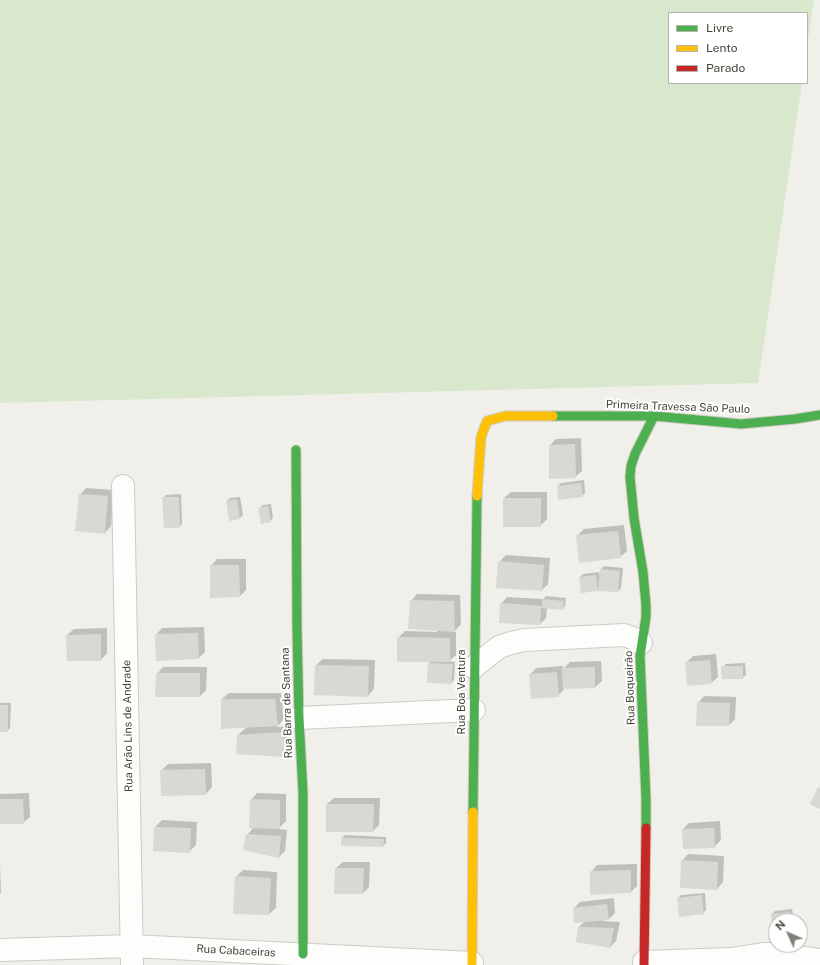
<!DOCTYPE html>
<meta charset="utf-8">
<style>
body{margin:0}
#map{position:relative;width:820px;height:965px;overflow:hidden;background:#f0efea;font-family:"Public Sans",sans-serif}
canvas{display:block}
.legend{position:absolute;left:668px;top:12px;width:140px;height:72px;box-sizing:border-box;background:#fff;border:1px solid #b5b3af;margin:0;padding:5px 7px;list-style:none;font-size:12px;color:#454237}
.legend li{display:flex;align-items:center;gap:8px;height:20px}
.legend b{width:20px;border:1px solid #b5b3af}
.north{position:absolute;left:768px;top:913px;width:40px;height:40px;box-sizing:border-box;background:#fff;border:1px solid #b5b3af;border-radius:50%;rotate:315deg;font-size:11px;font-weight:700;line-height:16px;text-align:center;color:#454237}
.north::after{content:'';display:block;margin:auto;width:14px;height:18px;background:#817f76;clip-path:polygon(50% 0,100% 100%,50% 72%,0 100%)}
</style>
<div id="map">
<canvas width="820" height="965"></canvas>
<ul class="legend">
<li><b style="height:5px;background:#4caf50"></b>Livre</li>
<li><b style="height:5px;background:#ffc107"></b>Lento</li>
<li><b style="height:5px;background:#c62828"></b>Parado</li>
</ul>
<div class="north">N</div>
</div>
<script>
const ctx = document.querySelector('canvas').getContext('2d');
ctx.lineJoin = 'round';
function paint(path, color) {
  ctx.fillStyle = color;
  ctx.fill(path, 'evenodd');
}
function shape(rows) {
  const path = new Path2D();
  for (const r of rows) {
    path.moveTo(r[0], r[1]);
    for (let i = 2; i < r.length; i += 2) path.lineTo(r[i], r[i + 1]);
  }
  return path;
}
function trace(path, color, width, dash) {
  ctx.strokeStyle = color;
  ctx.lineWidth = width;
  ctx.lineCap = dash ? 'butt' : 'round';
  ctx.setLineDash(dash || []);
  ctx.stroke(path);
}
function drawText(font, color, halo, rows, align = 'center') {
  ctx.font = font + ' "Public Sans",sans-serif';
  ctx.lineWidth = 4;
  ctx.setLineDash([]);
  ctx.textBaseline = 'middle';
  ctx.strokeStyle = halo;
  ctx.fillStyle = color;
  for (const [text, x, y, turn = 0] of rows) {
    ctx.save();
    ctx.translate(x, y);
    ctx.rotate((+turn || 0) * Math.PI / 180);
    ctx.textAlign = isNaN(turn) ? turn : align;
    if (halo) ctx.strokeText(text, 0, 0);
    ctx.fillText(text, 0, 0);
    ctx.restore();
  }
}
paint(shape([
 [0,0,814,0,807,46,807,13,669,13,669,83,802,83,758,383,0,403]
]), '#d9e8cc');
paint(shape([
 [581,438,582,471,575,477,550,445,556,439],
 [584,480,585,493,582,496,558,486,561,483],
 [86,488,114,490,111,526,105,533,80,495],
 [511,492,547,492,547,519,540,526,504,498],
 [181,494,182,524,179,527,163,498,166,495],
 [240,497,243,515,240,518,230,520,227,501,230,498],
 [271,504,273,518,270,521,260,508,263,505],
 [624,525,627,551,620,557,577,536,584,529],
 [506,555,550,558,548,584,542,590,499,562],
 [217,559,246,559,246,590,240,596,211,566],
 [604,566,623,568,621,588,618,591,598,590,582,592,580,577,583,574,599,572,600,576,601,569],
 [417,594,460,595,461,624,454,632,456,632,456,655,449,661,455,662,454,680,451,683,428,682,429,663,431,661,398,638,405,631,437,632,437,630,411,601],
 [546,596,566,598,565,606,562,609,547,607,546,618,540,624,501,604,507,597,543,599],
 [204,627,205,652,199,658,157,660,156,635,162,628],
 [107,628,107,653,101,660,67,635,74,629],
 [716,654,718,677,711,683,686,663,693,656],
 [323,659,375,660,374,689,368,696,316,665],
 [601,661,602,681,595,687,565,688,558,696,530,675,536,668,563,666,563,669,570,662],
 [745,663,746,675,742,678,723,667,726,664],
 [163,667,207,667,206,690,200,696,157,674],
 [229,693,281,693,284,719,277,727,289,726,292,749,286,756,238,753,238,735,247,727,222,699],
 [704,696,736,697,735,719,729,725,698,703],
 [0,703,11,703,10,728,7,731,0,731],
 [211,763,212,787,206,794,161,771,168,764],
 [29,793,30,817,23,823,0,823,0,794],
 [257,793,286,794,286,821,278,829,287,830,285,851,279,857,247,835,254,827,251,800],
 [334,798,380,798,379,825,373,831,327,804],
 [162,820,197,822,196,845,189,852,154,850,155,827],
 [720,821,721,840,714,847,683,829,689,823],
 [345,835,386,837,386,843,383,846,342,838],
 [688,854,724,856,723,882,717,889,682,861],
 [343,862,370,862,369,887,363,893,336,868],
 [0,864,1,893,0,894],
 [637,864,637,886,631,892,591,872,597,865],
 [243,870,277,872,276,908,269,914,234,913,236,877],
 [705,893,706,910,703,913,678,898,681,895],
 [614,898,615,913,609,919,602,920,602,921,620,922,616,941,610,947,579,927,585,921,574,908,580,902],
 [792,909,794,919,792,921,776,921,776,924,772,914,775,911]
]), '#0003');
paint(shape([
 [575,444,576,478,549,479,549,445],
 [581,483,583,497,558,500,557,486],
 [79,494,108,496,105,534,75,531],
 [162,497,179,497,180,528,164,528],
 [503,498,541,498,541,527,503,527],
 [237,499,240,519,229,521,226,501],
 [268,506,271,522,261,524,258,508],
 [618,531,621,558,579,563,576,535],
 [498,561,544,565,542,591,496,588],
 [210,565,239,565,240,597,210,598],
 [600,569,620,571,618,592,598,591],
 [596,575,598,591,581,593,579,577],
 [542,599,564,601,563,610,541,608,540,625,499,623,500,603,542,606],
 [410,600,454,601,455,632,408,629],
 [198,633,199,659,156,661,155,634],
 [101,634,101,661,67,661,66,635],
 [397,637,450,638,450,662,397,662],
 [710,660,712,684,687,686,685,662],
 [428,663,453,664,451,684,427,683],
 [315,665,369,666,368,697,314,695],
 [721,666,743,666,743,679,722,679],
 [595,667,595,688,563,689,562,668],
 [557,672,559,697,531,699,529,674],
 [156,673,200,673,200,697,155,697],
 [221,699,275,699,278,726,221,729],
 [697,702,730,703,729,726,696,726],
 [0,705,8,705,8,732,0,732],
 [283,732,286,757,236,754,237,735],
 [205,769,206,795,161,796,160,770],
 [818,787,820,788,820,809,810,804],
 [0,799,23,799,24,824,0,824],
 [250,799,280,800,280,829,249,828],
 [326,804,374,804,373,832,326,832],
 [154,827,191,828,190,853,153,851],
 [714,828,715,848,683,849,682,829],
 [246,834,281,836,279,858,243,850],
 [341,838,384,839,383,847,341,846],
 [681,860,718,862,717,890,680,888],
 [335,868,364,868,363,894,334,894],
 [631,870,631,893,590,895,590,871],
 [235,876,271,878,269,915,233,914],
 [702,895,704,914,679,917,677,898],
 [607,904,609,920,574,923,573,908],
 [790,912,791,921,776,921,776,925,772,926,771,914],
 [578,927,614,928,610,948,576,942]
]), '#d9d8d3');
const street = shape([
 [123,486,132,965],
 [474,667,499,647,511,643,524,640,624,635,635,639,641,643],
 [299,718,474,710],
 [0,950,132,946,472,963],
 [644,962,732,959,763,954,779,954,820,960]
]);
const fast = shape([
 [553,416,654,416,741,424,795,419,820,415],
 [296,450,297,628,299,718,303,793,303,954],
 [473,812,477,496],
 [646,828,646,799,640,656,646,617,646,605,643,572,634,518,630,477,631,466,635,454,654,416]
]);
const slow = shape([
 [477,496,481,437,487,421,505,416,553,416],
 [472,965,473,812]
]);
const jam = shape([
 [644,965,646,828]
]);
trace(street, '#cccbc6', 24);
trace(fast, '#cecdc2', 11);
trace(slow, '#cecdc2', 11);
trace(jam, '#cecdc2', 11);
trace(street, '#fdfdfc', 22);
trace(fast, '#4caf50', 9);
trace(slow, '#ffc107', 9);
trace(jam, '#c62828', 9);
drawText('11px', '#454237', '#fff', [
 ["Primeira Travessa São Paulo",678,407,2],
 ["Rua Boqueirão",630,688,-92],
 ["Rua Boa Ventura",462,692,-90],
 ["Rua Barra de Santana",287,703,-92],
 ["Rua Arão Lins de Andrade",128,726,-91],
 ["Rua Cabaceiras",236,951,3]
]);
</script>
